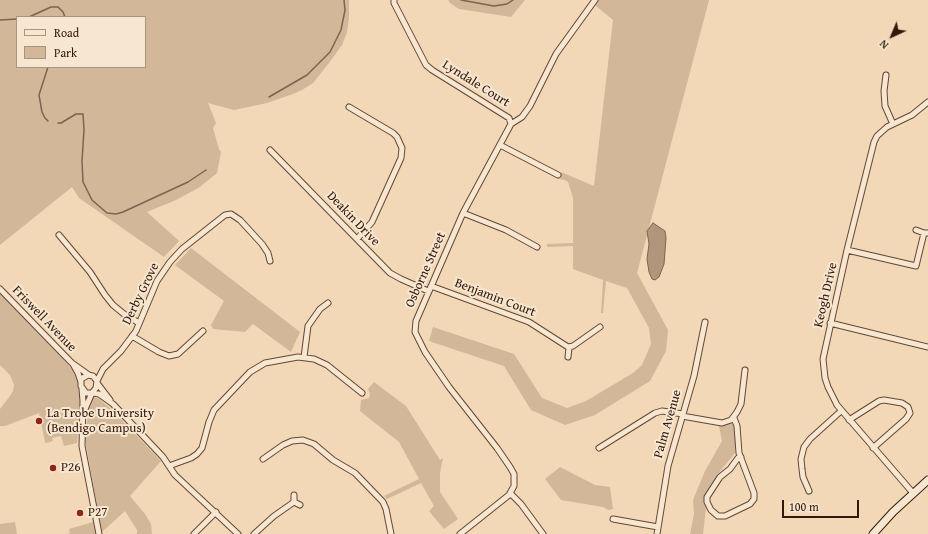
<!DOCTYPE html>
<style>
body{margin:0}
#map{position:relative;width:928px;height:534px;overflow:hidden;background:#f2d8b6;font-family:"Gentium Book Plus",serif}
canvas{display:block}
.legend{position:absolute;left:16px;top:16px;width:130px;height:52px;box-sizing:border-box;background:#f7e6d0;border:1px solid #a99381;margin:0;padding:5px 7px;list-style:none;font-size:12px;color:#33170b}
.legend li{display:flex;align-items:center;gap:8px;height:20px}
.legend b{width:20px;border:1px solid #a99381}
.north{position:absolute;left:872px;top:16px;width:40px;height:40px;-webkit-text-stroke:3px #f7e6d0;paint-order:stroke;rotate:224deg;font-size:11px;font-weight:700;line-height:16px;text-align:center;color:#33170b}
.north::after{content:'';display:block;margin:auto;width:14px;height:18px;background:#33170b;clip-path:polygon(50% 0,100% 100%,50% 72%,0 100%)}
.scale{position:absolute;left:782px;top:500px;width:77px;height:18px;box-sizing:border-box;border:2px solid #33170b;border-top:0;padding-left:5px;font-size:12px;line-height:14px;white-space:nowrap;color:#33170b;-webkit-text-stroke:3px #f7e6d0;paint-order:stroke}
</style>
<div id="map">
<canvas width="928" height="534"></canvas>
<ul class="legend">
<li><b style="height:5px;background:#f7e6d0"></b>Road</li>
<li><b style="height:11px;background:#d2b799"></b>Park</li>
</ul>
<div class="north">N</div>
<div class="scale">100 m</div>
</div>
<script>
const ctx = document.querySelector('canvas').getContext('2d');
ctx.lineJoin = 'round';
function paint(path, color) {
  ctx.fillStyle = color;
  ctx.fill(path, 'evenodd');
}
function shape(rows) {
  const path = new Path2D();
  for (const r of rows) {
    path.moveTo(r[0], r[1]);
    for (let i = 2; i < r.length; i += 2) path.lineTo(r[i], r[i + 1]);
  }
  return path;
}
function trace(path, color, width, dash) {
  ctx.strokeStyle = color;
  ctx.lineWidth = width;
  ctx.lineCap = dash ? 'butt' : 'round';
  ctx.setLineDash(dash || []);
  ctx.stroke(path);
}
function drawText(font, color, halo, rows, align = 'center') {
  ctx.font = font + ' "Gentium Book Plus",serif';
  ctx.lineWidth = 4;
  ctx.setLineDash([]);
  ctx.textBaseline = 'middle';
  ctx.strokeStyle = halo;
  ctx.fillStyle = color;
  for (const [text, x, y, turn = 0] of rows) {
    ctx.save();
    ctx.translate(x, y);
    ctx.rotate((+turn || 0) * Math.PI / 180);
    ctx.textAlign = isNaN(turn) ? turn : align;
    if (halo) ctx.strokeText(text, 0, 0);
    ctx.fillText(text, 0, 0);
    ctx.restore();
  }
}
paint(shape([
 [0,0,349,0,349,18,347,32,342,45,329,63,313,83,302,90,293,94,267,103,234,110,208,103,216,123,213,128,219,149,221,152,217,173,200,187,176,200,147,212,179,241,164,257,79,198,72,187,0,245],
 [17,17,145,17,145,67,17,67],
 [448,0,525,0,511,17,459,9,450,3],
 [598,0,709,0,637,273,668,330,666,351,650,381,595,415,565,425,531,410,504,366,429,341,433,327,514,354,542,398,567,408,586,401,633,373,642,365,651,344,649,328,627,288,606,281,603,313,601,313,603,280,573,269,573,246,547,247,547,244,573,243,573,198,568,182,565,180,560,179,561,172,594,186,613,20,595,5],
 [191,248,300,332,291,352,253,324,245,332,213,329,211,325,224,301,175,265],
 [0,293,75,372,78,382,81,401,77,443,64,446,61,436,52,438,53,441,47,443,45,442,39,413,5,426,0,426,0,409,10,396,13,391,14,385,10,375,0,365],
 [374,382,406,406,440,460,443,458,440,473,440,492,458,519,444,529,429,511,434,506,421,483,387,499,384,496,419,479,399,442,360,411,361,400,369,398,370,394,368,389],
 [94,397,99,399,110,408,161,461,130,496,145,514,151,524,152,534,137,534,137,530,125,511,102,532,85,440,89,405],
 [730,423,734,425,735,431,735,453,717,475,705,494,704,502,706,508,703,534,690,534,694,514,693,500,705,471,722,441,719,426],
 [560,467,595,485,610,487,613,509,608,510,603,507,561,500,545,479],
 [15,522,17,534,0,534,0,524],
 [93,522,96,534,67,534,70,533,69,529]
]), '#d2b799');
const water = shape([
 [653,223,665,231,666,238,664,264,659,277,655,280,652,279,649,272,647,259,649,244,647,231,653,223]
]);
paint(water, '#b1967c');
trace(water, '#7f634f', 1);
trace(shape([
 [461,0,494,6,507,4,513,0],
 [29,17,51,7,58,7,63,12,65,17],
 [0,20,17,19],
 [48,67,39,95,42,112,45,118,48,121],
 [269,97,307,75,330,52,341,30,345,10,344,0],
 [58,123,61,123,76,114,83,114,84,130,82,161,83,182,92,200,107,213,116,214,123,212,188,182,206,170]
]), '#7f634f', 1.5);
const street = shape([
 [394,0,394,3,426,65,432,70,509,118,511,124],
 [886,75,884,91,885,106,893,124],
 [349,107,393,133,397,137,402,148,401,158,372,222,357,239],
 [500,145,558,175],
 [270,150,390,273,401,279,428,291],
 [463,213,506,230,537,247],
 [916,230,924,233,928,233],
 [59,235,90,272,105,295,113,305,124,314,139,323],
 [847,250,916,266,924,233],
 [431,286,529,322,568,347,573,346,600,327],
 [0,289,65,356,72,363,89,375],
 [830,323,928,347],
 [132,336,159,352,169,356,178,354,203,331],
 [304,357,308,326,320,309,328,303],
 [568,357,569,348],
 [73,364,78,373,81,382],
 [88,375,93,376,97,381,96,388,92,393,86,393,81,386,81,379,88,375],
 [97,381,103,369,121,351,136,331,157,281,170,262,182,249,225,215,231,214,240,220,262,244,268,253,270,261],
 [97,383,110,400],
 [82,389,83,401,82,446,99,534],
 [93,393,99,394,113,404,163,457,175,475,238,534],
 [85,409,92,393],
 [682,416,722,423,731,420,737,412,741,404,745,370],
 [734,418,737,426,739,453,754,493,754,499,750,504,725,516,718,516,711,510,707,502,707,497,720,477,730,469,738,458,741,457],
 [849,420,879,401,884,400,902,403,908,407,910,413,906,419,873,448],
 [599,448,655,413,662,411,683,414],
 [263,459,283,445,292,441,303,440,314,444,333,460,355,473,383,502,386,509,391,534],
 [169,466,191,458,197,454,202,448,209,422,214,410,250,372,265,363,298,357,314,359,327,365,362,393],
 [809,491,803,477,802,469,801,459,804,447,810,439,841,411],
 [510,493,521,504,543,534],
 [913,493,837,405,828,387,825,378,823,359,847,250,874,142,877,136,887,127,912,115,928,102],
 [294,495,294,502,300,505],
 [613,519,658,527],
 [194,534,216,512],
 [254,534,274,516,294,502],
 [460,534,509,495,514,486,514,474,510,467,497,448,449,387,425,352,415,332,416,321,463,213,511,124,522,117,530,106,556,54,595,0],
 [657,534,668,466,694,376,705,322]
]);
const secondary = shape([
 [873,534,893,512,928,480]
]);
trace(street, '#634736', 7);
trace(secondary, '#33170b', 9);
trace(street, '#f7e6d0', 5);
trace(secondary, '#f7e6d0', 7);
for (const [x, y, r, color] of [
 [39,421,4,"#8f2418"],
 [53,468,4,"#8f2418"],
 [80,513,4,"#8f2418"]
]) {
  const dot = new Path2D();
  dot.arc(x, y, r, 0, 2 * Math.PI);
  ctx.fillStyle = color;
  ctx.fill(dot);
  trace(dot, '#f7e6d0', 1.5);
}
drawText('13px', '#33170b', '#f7e6d0', [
 ["Lyndale Court",476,84,32],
 ["Deakin Drive",353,219,46],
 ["Osborne Street",426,270,-66],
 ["Derby Grove",141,294,-64],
 ["Keogh Drive",826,295,-77],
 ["Benjamin Court",495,298,21],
 ["Friswell Avenue",44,319,46],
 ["Palm Avenue",668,424,-74]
]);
drawText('13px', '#33170b', '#f7e6d0', [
 ["La Trobe University",47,414],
 ["(Bendigo Campus)",47,429],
 ["P26",61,468],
 ["P27",88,513]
], 'left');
</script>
